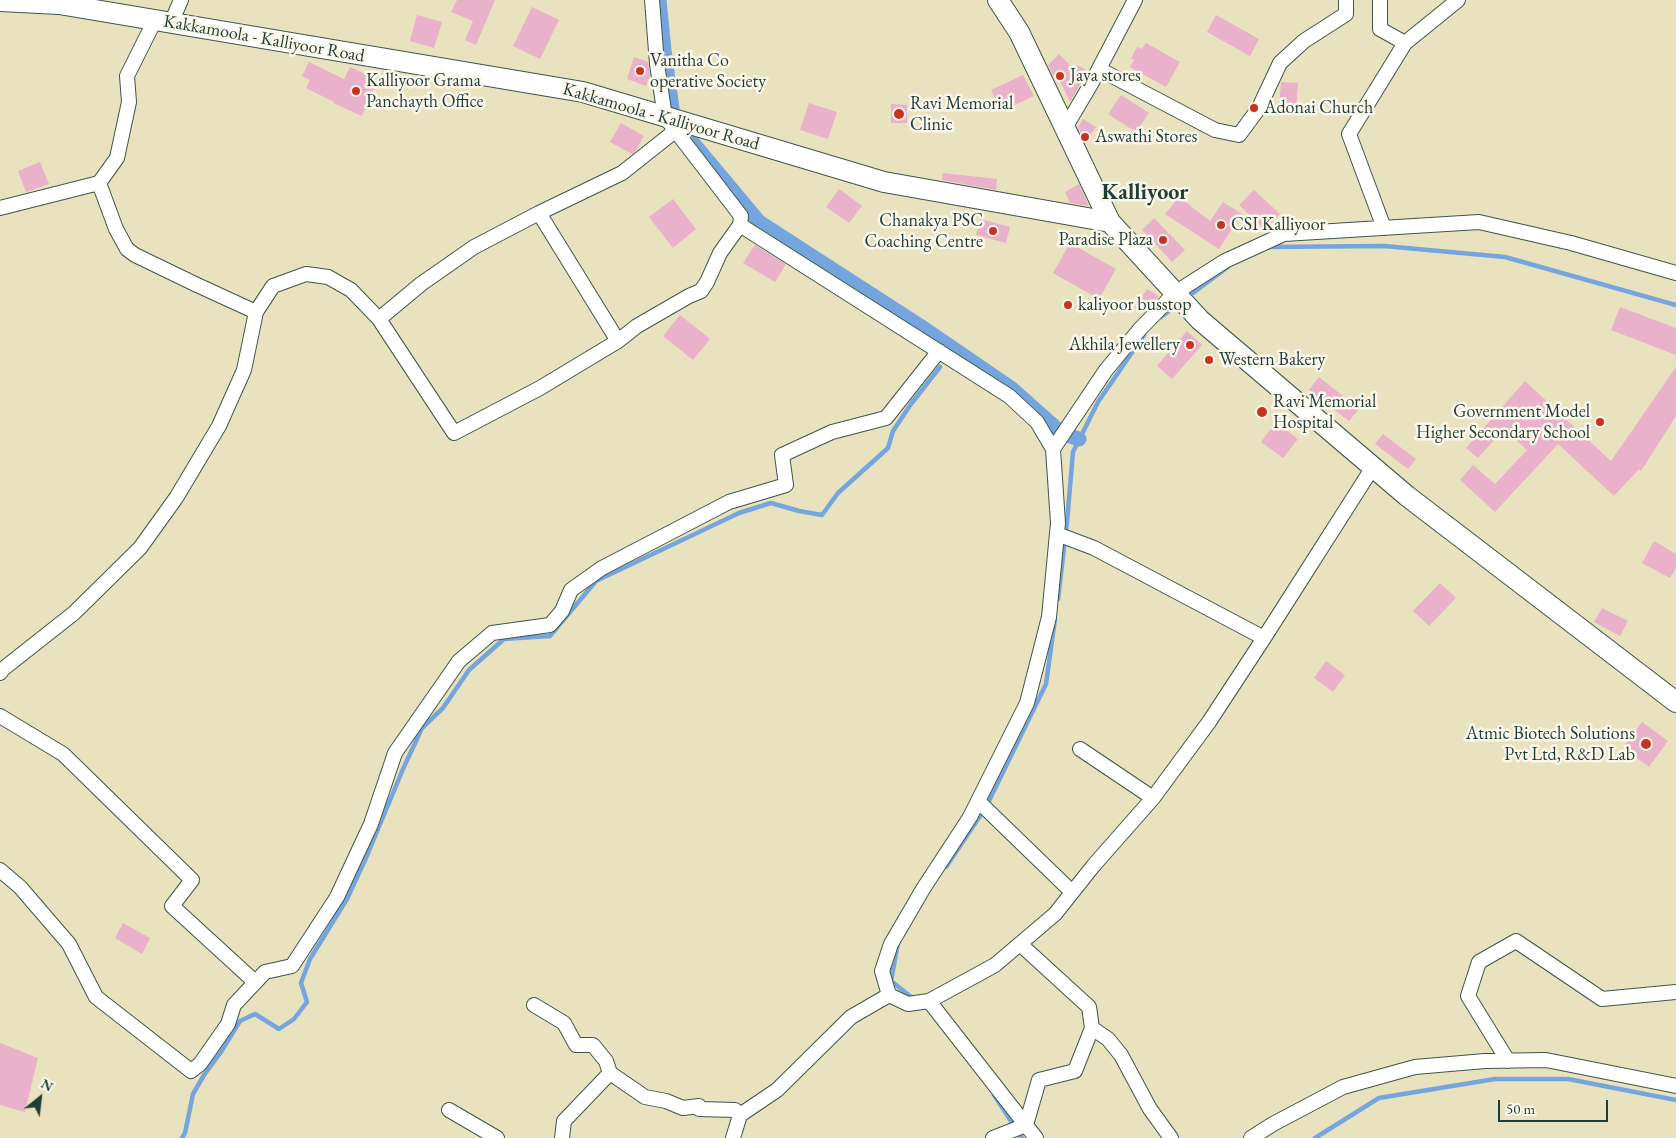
<!DOCTYPE html>
<style>
body{margin:0}
#map{position:relative;width:1676px;height:1138px;overflow:hidden;background:#e9e2be;font-family:"EB Garamond",serif}
canvas{display:block}
.north{position:absolute;left:15px;top:1073px;width:50px;height:50px;-webkit-text-stroke:4px #fbf7ec;paint-order:stroke;rotate:29deg;font-size:14px;font-weight:700;line-height:20px;text-align:center;color:#1f3d34}
.north::after{content:'';display:block;margin:auto;width:18px;height:22px;background:#1f3d34;clip-path:polygon(50% 0,100% 100%,50% 72%,0 100%)}
.scale{position:absolute;left:1498px;top:1100px;width:110px;height:22px;box-sizing:border-box;border:2px solid #1f3d34;border-top:0;padding-left:6px;font-size:15px;line-height:18px;white-space:nowrap;color:#1f3d34;-webkit-text-stroke:4px #fbf7ec;paint-order:stroke}
</style>
<div id="map">
<canvas width="1676" height="1138"></canvas>
<div class="north">N</div>
<div class="scale">50 m</div>
</div>
<script>
const ctx = document.querySelector('canvas').getContext('2d');
ctx.lineJoin = 'round';
function shape(rows) {
  const path = new Path2D();
  for (const r of rows) {
    path.moveTo(r[0], r[1]);
    for (let i = 2; i < r.length; i += 2) path.lineTo(r[i], r[i + 1]);
  }
  return path;
}
function trace(path, color, width, dash) {
  ctx.strokeStyle = color;
  ctx.lineWidth = width;
  ctx.lineCap = dash ? 'butt' : 'round';
  ctx.setLineDash(dash || []);
  ctx.stroke(path);
}
function paint(path, color) {
  ctx.fillStyle = color;
  ctx.fill(path, 'evenodd');
}
function drawText(font, color, halo, rows, align = 'center') {
  ctx.font = font + ' "EB Garamond",serif';
  ctx.lineWidth = 5;
  ctx.setLineDash([]);
  ctx.textBaseline = 'middle';
  ctx.strokeStyle = halo;
  ctx.fillStyle = color;
  for (const [text, x, y, turn = 0] of rows) {
    ctx.save();
    ctx.translate(x, y);
    ctx.rotate((+turn || 0) * Math.PI / 180);
    ctx.textAlign = isNaN(turn) ? turn : align;
    if (halo) ctx.strokeText(text, 0, 0);
    ctx.fillText(text, 0, 0);
    ctx.restore();
  }
}
trace(shape([
 [1267,247,1384,246,1505,257,1676,305],
 [1193,293,1228,267],
 [1161,317,1172,309],
 [952,350,953,349],
 [1058,599,1067,522,1073,452,1098,402,1144,335],
 [946,867,986,807,1046,684,1055,619],
 [898,943,891,981,915,1000],
 [994,1095,1022,1138],
 [182,1138,185,1133,193,1094,204,1075,221,1052,240,1021,255,1014,279,1029,294,1019,307,1002,301,983,310,959,347,899,366,858,403,769,422,728,443,708,469,670,504,639,550,636,596,581,739,513,771,503,799,511,822,515,838,493,888,448,893,431,911,404,940,367],
 [1315,1138,1379,1098,1495,1079,1568,1079,1676,1100]
]), '#75a5df', 4.5);
trace(shape([
 [659,0,664,50,673,116],
 [682,130,759,222,920,326,1012,389,1057,429],
 [1070,436,1079,439]
]), '#75a5df', 15);
paint(shape([
 [457,0,495,0,476,45,465,40,473,21,451,12],
 [532,7,559,20,540,59,513,46],
 [417,15,442,22,434,48,410,41],
 [1216,15,1259,39,1250,56,1207,32],
 [1146,43,1180,62,1166,87,1130,67,1134,60,1131,58,1137,47,1142,49],
 [1059,54,1074,69,1077,65,1088,71,1070,102,1061,83,1052,74,1048,65],
 [634,57,648,62,650,75,646,86,627,79],
 [309,62,344,79,350,67,378,80,362,116,333,103,334,102,306,88,310,80,302,76],
 [1023,75,1034,96,1002,111,991,90],
 [1281,82,1298,83,1296,110,1279,108],
 [1121,95,1149,113,1136,132,1108,114],
 [809,103,837,112,828,139,800,130],
 [891,104,907,105,907,123,891,123],
 [1083,119,1096,127,1085,143,1078,127],
 [621,123,644,136,635,152,632,154,610,142],
 [40,162,49,184,26,192,18,171],
 [943,173,997,179,996,190,942,180],
 [1079,184,1089,206,1070,203,1065,192],
 [839,189,862,206,849,223,826,207],
 [1254,190,1280,214,1265,230,1239,205],
 [1179,197,1210,221,1223,202,1242,214,1219,249,1165,214],
 [673,199,696,229,673,248,649,217],
 [1154,218,1185,250,1172,262,1142,230],
 [980,219,1010,227,1006,243,976,235],
 [1070,243,1116,269,1099,299,1053,273],
 [755,245,786,264,775,282,743,263],
 [1147,289,1159,296,1144,312,1135,307],
 [1620,307,1676,328,1676,355,1611,330],
 [680,315,710,339,693,360,663,336],
 [1187,331,1202,345,1172,379,1157,366],
 [1676,367,1676,416,1641,471,1639,469,1614,496,1558,444,1495,512,1460,480,1473,465,1495,484,1527,450,1504,429,1478,458,1466,448,1525,381,1611,461],
 [1319,377,1359,409,1349,421,1309,390],
 [1276,422,1298,439,1283,458,1261,442],
 [1383,434,1416,459,1408,469,1375,444],
 [1654,541,1676,554,1676,568,1670,578,1642,563],
 [1440,583,1456,598,1429,626,1413,611],
 [1602,608,1628,621,1620,636,1594,622],
 [1326,661,1345,675,1333,692,1314,678],
 [1642,722,1668,741,1649,767,1623,748],
 [123,923,150,938,142,954,115,938],
 [0,1043,38,1058,25,1112,0,1105]
]), '#e9b1ca');
const street = shape([
 [1380,0,1380,29,1405,43],
 [155,20,127,76,129,102,117,158,99,183,116,229,127,249,135,255,195,284,256,312,273,286,306,274,328,277,351,290,379,319,454,433,540,388,618,341,637,326,689,296,701,291,707,282,720,253,740,225,741,216,665,117,657,64,652,0],
 [171,23,181,0],
 [1099,69,1215,130,1239,135,1259,108,1280,63,1304,41,1346,14,1346,0],
 [1065,128,1091,84,1135,0],
 [0,208,99,183],
 [539,213,618,341],
 [740,225,1009,396,1037,422,1053,449,1058,523,1049,617,1027,703,970,817,923,889,891,944,882,971,889,995,908,1004,929,1001,995,965,1055,914,1094,865,1153,798,1209,722,1264,638,1373,467],
 [1384,228,1349,134,1405,43,1458,0],
 [379,319,421,284,474,247,539,213,622,173,675,131],
 [1053,449,1106,370,1140,329,1175,293,1225,261,1284,234,1479,222,1571,243,1676,273],
 [1057,534,1094,548,1264,638],
 [0,673,3,669,74,613,140,548,176,498,219,426,244,370,256,312],
 [0,716,63,754,192,880,172,906,255,982],
 [1080,749,1153,798],
 [978,801,1072,892],
 [0,870,20,887,69,944,96,997,191,1071,200,1064,228,1024,234,1005,265,972,292,966,337,897,371,824,395,753,459,661,492,633,550,625,562,611,571,590,602,568,729,502,786,485,782,455,832,432,886,418,939,351],
 [1020,944,1089,1007,1092,1028,1108,1039,1121,1055,1150,1109,1171,1138],
 [929,1001,1036,1138],
 [534,1005,564,1023,576,1045,593,1045,606,1061,610,1073,645,1097,666,1101,683,1108,699,1106,699,1109,735,1110,740,1115,733,1138],
 [1508,1061,1468,996,1479,962,1516,941,1602,999,1676,992],
 [449,1110,497,1138],
 [740,1115,777,1090,851,1017,889,995],
 [562,1138,564,1121,610,1073],
 [993,1138,1026,1125,1039,1080,1075,1071,1092,1028],
 [1251,1138,1273,1124,1343,1087,1415,1067,1485,1061,1546,1060,1676,1086]
]);
const secondary = shape([
 [998,0,1019,32,1110,222,1200,320,1407,496,1676,702],
 [0,1,59,4,583,92,884,182,1110,222]
]);
trace(street, '#3d5649', 16);
trace(secondary, '#3d5649', 22);
trace(street, '#fff', 14);
trace(secondary, '#fff', 20);
for (const [x, y, r, color] of [
 [640,71,5,"#c8321e"],
 [1060,76,5,"#c8321e"],
 [356,91,5,"#c8321e"],
 [1254,108,5,"#c8321e"],
 [899,114,6,"#c8321e"],
 [1085,137,5,"#c8321e"],
 [1221,225,5,"#c8321e"],
 [993,231,5,"#c8321e"],
 [1163,240,5,"#c8321e"],
 [1068,305,5,"#c8321e"],
 [1190,345,5,"#c8321e"],
 [1209,360,5,"#c8321e"],
 [1262,412,6,"#c8321e"],
 [1600,422,5,"#c8321e"],
 [1646,744,6,"#c8321e"]
]) {
  const dot = new Path2D();
  dot.arc(x, y, r, 0, 2 * Math.PI);
  ctx.fillStyle = color;
  ctx.fill(dot);
  trace(dot, '#fbf7ec', 2);
}
drawText('18px', '#1f3d34', '#fbf7ec', [
 ["Kakkamoola - Kalliyoor Road",264,39,10],
 ["Kakkamoola - Kalliyoor Road",661,117,16]
]);
drawText('18px', '#1f3d34', '#fbf7ec', [
 ["Vanitha Co",650,61],
 ["operative Society",650,82],
 ["Jaya stores",1070,76],
 ["Kalliyoor Grama",366,81],
 ["Panchayth Office",366,102],
 ["Ravi Memorial",910,104],
 ["Clinic",910,125],
 ["Adonai Church",1264,108],
 ["Aswathi Stores",1095,137],
 ["Chanakya PSC",983,221,"right"],
 ["Coaching Centre",983,242,"right"],
 ["CSI Kalliyoor",1231,225],
 ["Paradise Plaza",1153,240,"right"],
 ["kaliyoor busstop",1078,305],
 ["Akhila Jewellery",1180,345,"right"],
 ["Western Bakery",1219,360],
 ["Ravi Memorial",1273,402],
 ["Hospital",1273,423],
 ["Government Model",1590,412,"right"],
 ["Higher Secondary School",1590,433,"right"],
 ["Atmic Biotech Solutions",1635,734,"right"],
 ["Pvt Ltd, R&D Lab",1635,755,"right"]
], 'left');
drawText('bold 22px', '#1f3d34', '#fbf7ec', [
 ["Kalliyoor",1145,193]
]);
</script>
